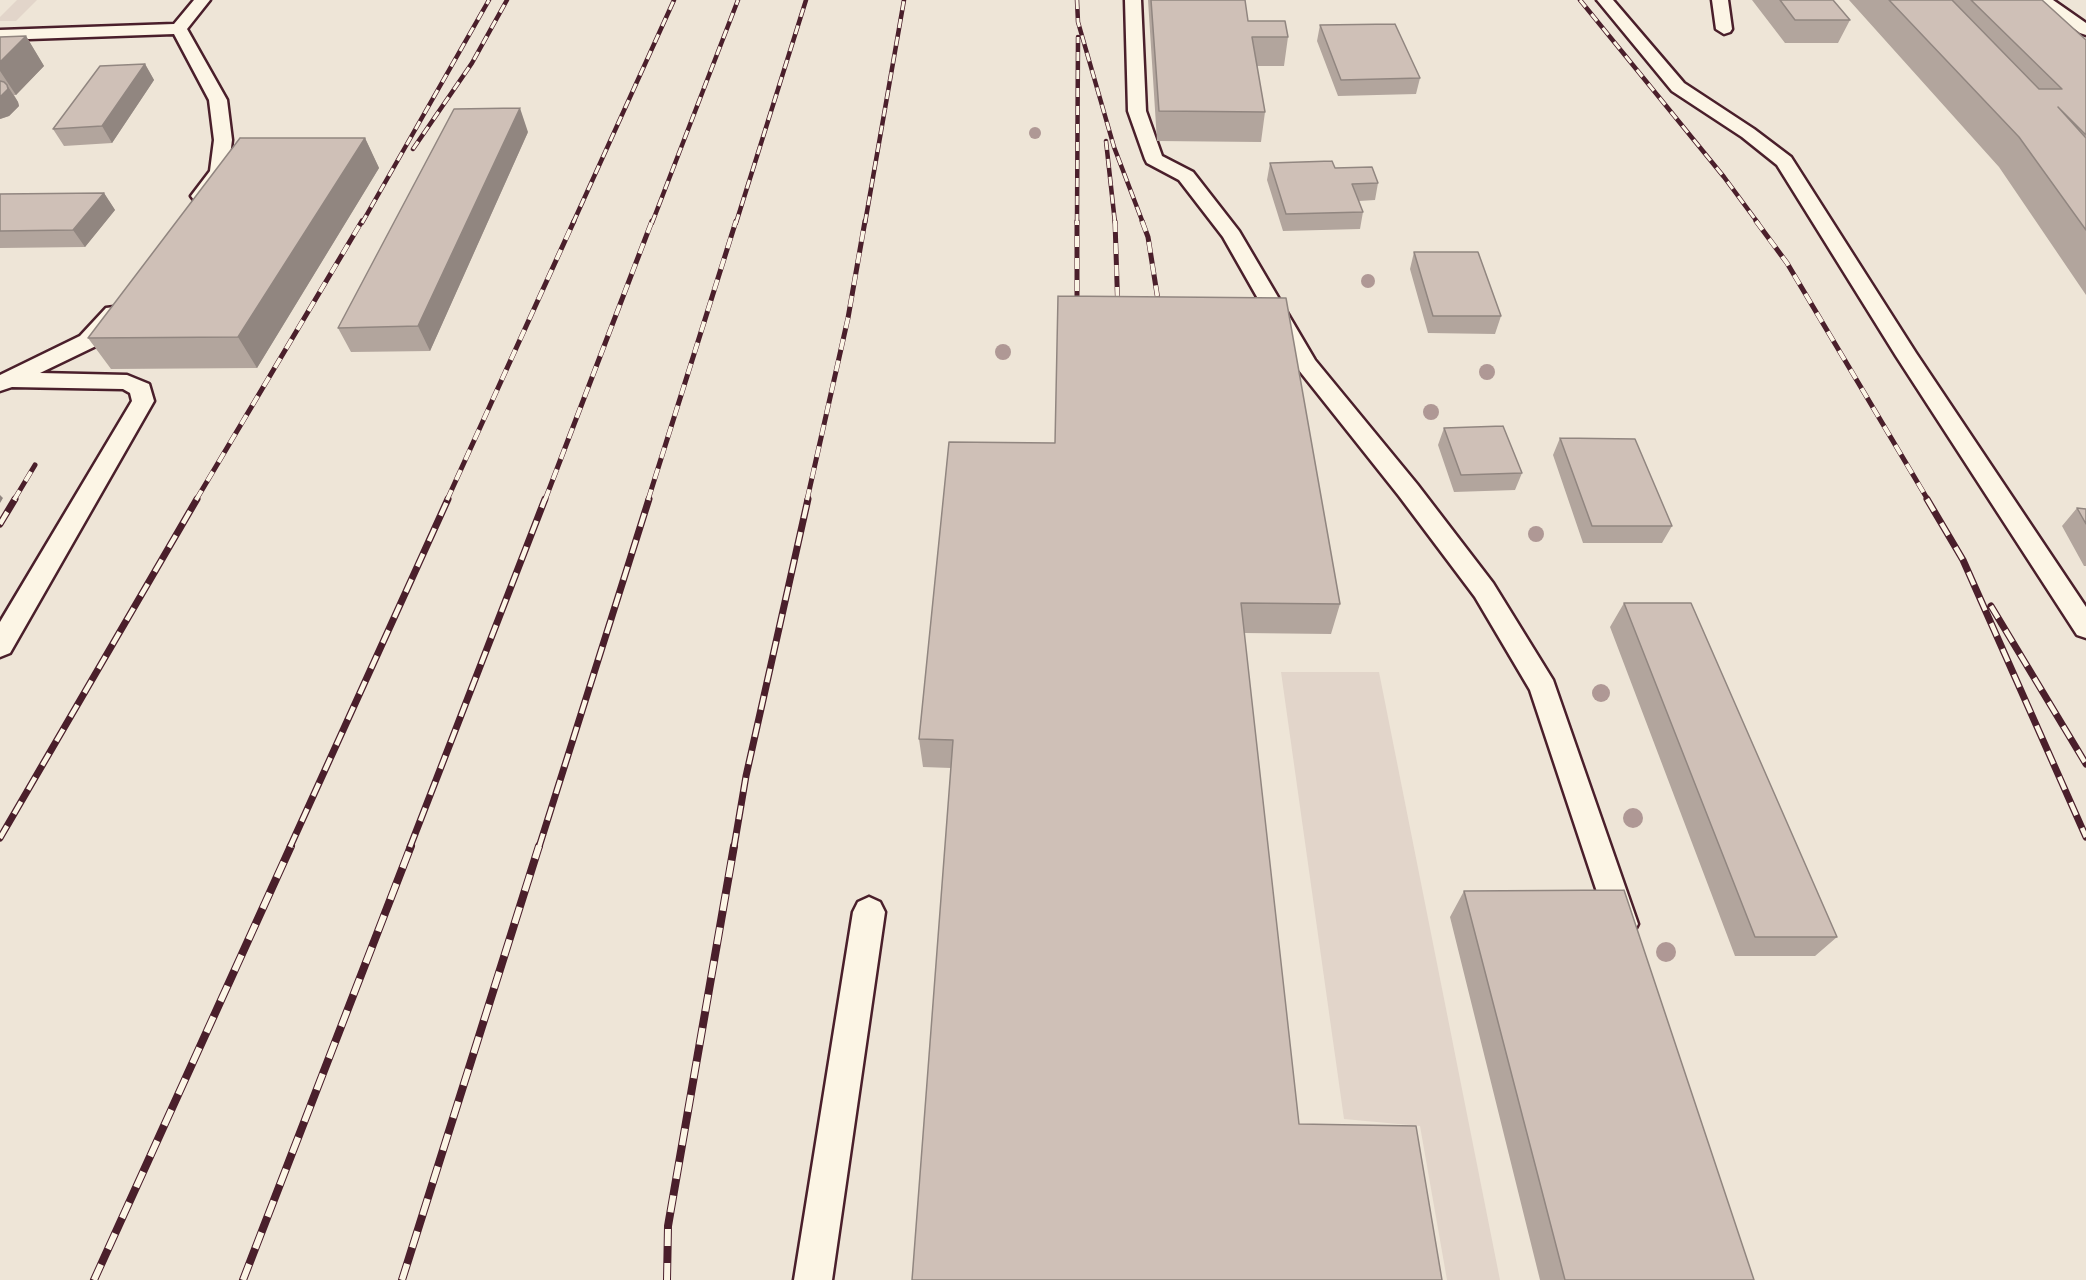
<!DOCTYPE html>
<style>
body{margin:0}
canvas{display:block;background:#fcf5e5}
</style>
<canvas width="2086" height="1280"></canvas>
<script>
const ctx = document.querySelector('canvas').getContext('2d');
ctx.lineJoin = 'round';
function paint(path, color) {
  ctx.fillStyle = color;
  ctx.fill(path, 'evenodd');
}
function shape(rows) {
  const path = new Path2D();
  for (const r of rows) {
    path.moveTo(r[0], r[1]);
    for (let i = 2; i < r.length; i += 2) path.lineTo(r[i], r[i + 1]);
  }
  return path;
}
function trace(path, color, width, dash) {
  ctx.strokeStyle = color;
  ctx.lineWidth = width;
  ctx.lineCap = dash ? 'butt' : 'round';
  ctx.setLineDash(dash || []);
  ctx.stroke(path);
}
paint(shape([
 [0,0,2086,0,2086,1280,0,1280]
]), '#eee5d7');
paint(shape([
 [17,0,37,0,16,21,0,21,0,17],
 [1281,672,1379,672,1500,1280,1447,1280,1420,1126,1344,1119]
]), '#e2d5ca');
const lane = shape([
 [194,0,210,0,187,29,227,100,232,140,228,171,208,200,201,202,194,200,191,196,210,171,214,140,209,100,174,34,0,40,0,30,174,24,194,0],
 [1125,0,1141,0,1146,111,1162,156,1193,172,1239,231,1315,360,1417,484,1493,583,1553,680,1638,924,1633,934,1622,939,1611,934,1530,690,1475,597,1399,496,1298,369,1223,237,1179,180,1147,163,1145,159,1128,111,1125,0],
 [1597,0,1613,0,1684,83,1754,129,1791,157,1916,353,2086,607,2086,638,2077,635,1896,356,1777,165,1742,137,1672,91,1597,0],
 [1712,0,1728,0,1732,29,1730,32,1724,34,1716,29,1712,0],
 [2035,0,2053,0,2086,23,2086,35,2080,33,2035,0],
 [114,307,122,308,125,313,96,346,40,373,127,375,149,384,154,401,10,653,0,657,0,622,132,401,130,393,123,389,12,387,0,391,0,375,80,336,106,308,114,307],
 [869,897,880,902,885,912,832,1280,794,1280,853,912,858,902,869,897]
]);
trace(lane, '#4a1f2b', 5);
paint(lane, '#fcf5e5');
const railFar3 = shape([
 [1077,0,1078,22,1114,147,1143,223],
 [1580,0,1724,177,1758,223],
 [1106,141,1115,223],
 [413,149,472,63,507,0],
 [362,223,489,0],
 [573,223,674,0],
 [652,223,738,0],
 [736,223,806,0],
 [865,223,904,0],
 [1077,223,1078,37]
]);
const railFar2 = shape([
 [1115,221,1118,314],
 [1142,221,1148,237,1160,313],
 [1756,221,1787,263,1928,500],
 [1077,313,1077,221],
 [14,500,35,465],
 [196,500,362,221],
 [447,500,574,221],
 [545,500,652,221],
 [648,500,736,221],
 [807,500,848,318,865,221]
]);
const railFar1 = shape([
 [1927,499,1963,560,2086,837],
 [0,524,15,499],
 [1991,606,2086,764],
 [0,838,197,499],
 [290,847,448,499],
 [410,847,545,499],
 [539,847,649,499],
 [734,847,746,776,808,499]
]);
const rail = shape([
 [94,1280,291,846],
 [243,1280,411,846],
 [402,1280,539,846],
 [667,1280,668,1226,734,846]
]);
trace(railFar3, '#4a1f2b', 4.5);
trace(railFar2, '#4a1f2b', 5);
trace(railFar1, '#4a1f2b', 7);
trace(rail, '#4a1f2b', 8);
trace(railFar3, '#fcf5e5', 3, [9]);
trace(railFar2, '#fcf5e5', 4, [11]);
trace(railFar1, '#fcf5e5', 4.5, [14]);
trace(rail, '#fcf5e5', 6, [17]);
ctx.fillStyle = '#af9895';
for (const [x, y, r] of [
 [1035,133,6],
 [1368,281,7],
 [1003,352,8],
 [1487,372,8],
 [1431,412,8],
 [1536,534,8],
 [1601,693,9],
 [1633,818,10],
 [1666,952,10]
]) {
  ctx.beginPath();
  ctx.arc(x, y, r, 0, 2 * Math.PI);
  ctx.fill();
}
paint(shape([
 [1148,0,1245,0,1248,21,1288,37,1284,66,1257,66,1265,112,1261,142,1157,141],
 [1752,0,1833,0,1850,20,1838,43,1785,43],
 [1849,0,2042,0,2086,40,2086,295,1999,167],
 [1320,25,1420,78,1416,94,1338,96,1317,41],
 [26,36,44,66,16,95,14,95,18,102,19,106,9,116,0,119,0,37],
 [145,64,154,80,112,143,64,146,53,129],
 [528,132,430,351,351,352,338,328],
 [365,138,379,168,257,368,111,369,88,338],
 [1270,163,1335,168,1378,183,1375,200,1359,201,1363,212,1360,229,1283,231,1267,180],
 [104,193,115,210,85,247,0,248,0,194],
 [1414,252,1501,316,1495,334,1428,333,1410,269],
 [1444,428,1522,473,1515,490,1454,492,1438,445],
 [1560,438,1672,526,1662,543,1583,543,1553,455],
 [949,442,1340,604,1331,634,1244,633,1299,1124,1442,1280,951,768,923,767,919,739],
 [2077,508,2086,509,2086,566,2084,566,2062,526],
 [1624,603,1837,937,1815,956,1735,956,1610,627],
 [1464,891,1754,1280,1540,1280,1450,917]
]), '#b2a59d');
paint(shape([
 [26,36,44,66,16,95,0,71,0,62],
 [145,64,154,80,112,143,102,126],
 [7,85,18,102,19,106,9,116,0,119,0,97],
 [520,108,528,132,430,351,418,326],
 [365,138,379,168,257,368,238,337],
 [104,193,115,210,85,247,73,230],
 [0,495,3,498,0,503]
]), '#918680');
const building = shape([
 [1151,0,1245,0,1248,21,1285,21,1288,37,1252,37,1265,112,1159,111,1151,0],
 [1780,0,1833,0,1850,20,1795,20,1780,0],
 [1889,0,1952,0,2039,89,2062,89,1971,0,2042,0,2086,40,2086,135,2058,107,2086,138,2086,230,2019,137,1889,0],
 [1395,24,1420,78,1341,80,1320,25,1395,24],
 [26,36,0,62,0,37,26,36],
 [145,64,102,126,53,129,100,66,145,64],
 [0,81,4,82,7,85,8,89,0,97,0,81],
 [520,108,418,326,338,328,454,109,520,108],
 [240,138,365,138,238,337,88,338,240,138],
 [1332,161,1335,168,1372,167,1378,183,1352,184,1363,212,1286,214,1270,163,1332,161],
 [104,193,73,230,0,231,0,194,104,193],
 [1414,252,1478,252,1501,316,1433,316,1414,252],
 [1058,296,1286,298,1340,604,1241,603,1299,1124,1416,1126,1442,1280,912,1280,953,740,919,739,949,442,1055,443,1058,296],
 [1503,426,1522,473,1461,475,1444,428,1503,426],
 [1560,438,1635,439,1672,526,1592,526,1560,438],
 [2077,508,2086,509,2086,524,2077,508],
 [1624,603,1691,603,1837,937,1755,937,1624,603],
 [1624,890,1754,1280,1565,1280,1464,891,1624,890]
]);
paint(building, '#cfc0b7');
trace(building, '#918680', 1.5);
</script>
